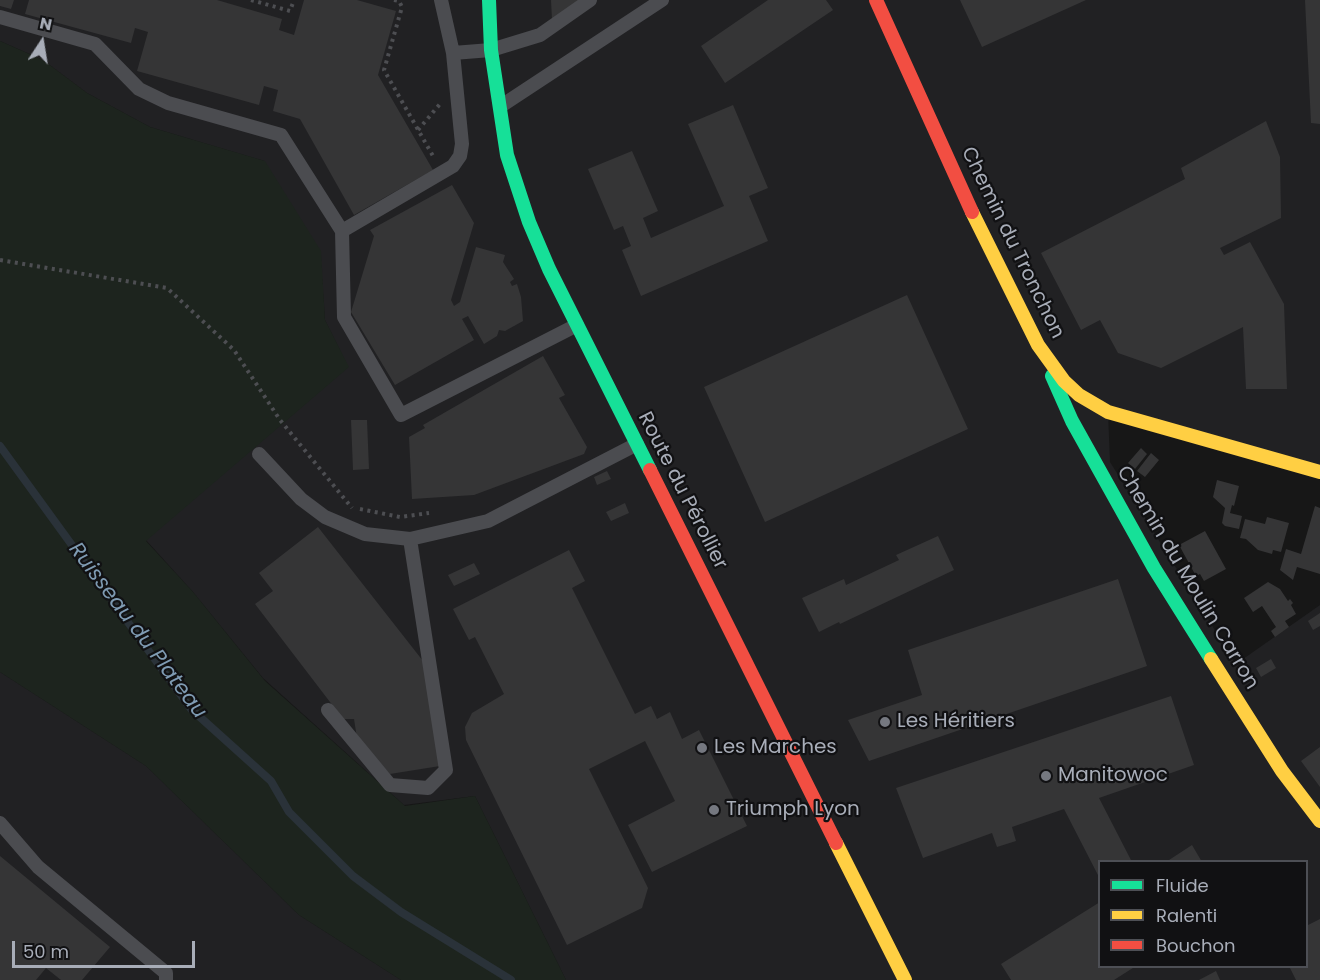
<!DOCTYPE html>
<meta charset="utf-8">
<style>
body{margin:0}
#map{position:relative;width:1320px;height:980px;overflow:hidden;background:#171717;font-family:Poppins,sans-serif}
canvas{display:block}
.legend{position:absolute;left:1098px;top:860px;width:210px;height:108px;box-sizing:border-box;background:#111113;border:2px solid #4d4f55;margin:0;padding:8px 10px;list-style:none;font-size:18px;color:#a8adb8}
.legend li{display:flex;align-items:center;gap:12px;height:30px}
.legend b{width:30px;border:2px solid #4d4f55}
.north{position:absolute;left:12px;top:12px;width:60px;height:60px;-webkit-text-stroke:4px #111113;paint-order:stroke;rotate:12deg;font-size:16px;font-weight:700;line-height:24px;text-align:center;color:#a8adb8}
.north::after{content:'';display:block;margin:auto;width:21px;height:27px;background:#a8adb8;clip-path:polygon(50% 0,100% 100%,50% 72%,0 100%)}
.scale{position:absolute;left:12px;top:941px;width:183px;height:27px;box-sizing:border-box;border:3px solid #a8adb8;border-top:0;padding-left:8px;font-size:18px;line-height:21px;white-space:nowrap;color:#a8adb8;-webkit-text-stroke:4px #111113;paint-order:stroke}
</style>
<div id="map">
<canvas width="1320" height="980"></canvas>
<ul class="legend">
<li><b style="height:8px;background:#16e098"></b>Fluide</li>
<li><b style="height:8px;background:#ffcf43"></b>Ralenti</li>
<li><b style="height:8px;background:#f24e42"></b>Bouchon</li>
</ul>
<div class="north">N</div>
<div class="scale">50 m</div>
</div>
<script>
const ctx = document.querySelector('canvas').getContext('2d');
ctx.lineJoin = 'round';
function paint(path, color) {
  ctx.fillStyle = color;
  ctx.fill(path, 'evenodd');
}
function shape(rows) {
  const path = new Path2D();
  for (const r of rows) {
    path.moveTo(r[0], r[1]);
    for (let i = 2; i < r.length; i += 2) path.lineTo(r[i], r[i + 1]);
  }
  return path;
}
function trace(path, color, width, dash) {
  ctx.strokeStyle = color;
  ctx.lineWidth = width;
  ctx.lineCap = dash ? 'butt' : 'round';
  ctx.setLineDash(dash || []);
  ctx.stroke(path);
}
function drawText(font, color, halo, rows, align = 'center') {
  ctx.font = font + ' Poppins,sans-serif';
  ctx.lineWidth = 4.5;
  ctx.setLineDash([]);
  ctx.textBaseline = 'middle';
  ctx.strokeStyle = halo;
  ctx.fillStyle = color;
  for (const [text, x, y, turn = 0] of rows) {
    ctx.save();
    ctx.translate(x, y);
    ctx.rotate((+turn || 0) * Math.PI / 180);
    ctx.textAlign = isNaN(turn) ? turn : align;
    if (halo) ctx.strokeText(text, 0, 0);
    ctx.fillText(text, 0, 0);
    ctx.restore();
  }
}
paint(shape([
 [0,0,1320,0,1320,472,1108,412,1110,462,1236,664,1320,605,1320,980,566,980,475,796,404,805,263,678,193,592,146,540,348,367,325,320,320,251,264,161,150,127,87,93,43,60,0,41],
 [1100,862,1306,862,1306,966,1100,966],
 [0,672,146,766,299,915,401,980,0,980]
]), '#212123');
paint(shape([
 [0,41,43,60,87,93,150,127,265,161,321,251,325,320,349,367,146,541,193,592,265,681,405,806,475,796,566,980,401,980,299,915,146,766,0,672]
]), '#1d241e');
trace(shape([
 [0,446,191,709,271,781,289,812,353,876,401,912,511,980]
]), '#2a3239', 8);
paint(shape([
 [0,0,14,0,11,9,0,6],
 [29,0,217,0,282,19,279,30,294,35,304,0,357,0,396,11,378,75,433,170,354,215,300,119,273,111,278,90,264,86,259,105,137,71,148,32,135,28,131,43,25,14],
 [551,0,585,0,552,20],
 [768,0,826,0,833,10,725,83,701,46],
 [960,0,1086,0,982,47],
 [1305,0,1320,0,1320,124,1311,123],
 [733,105,768,188,749,196,768,241,641,296,622,250,631,246,623,226,614,230,588,169,632,151,658,211,643,218,651,238,724,206,688,124],
 [1266,121,1280,157,1281,218,1220,248,1224,255,1250,242,1284,304,1287,389,1246,389,1243,327,1161,368,1118,353,1100,320,1081,330,1041,253,1185,179,1181,168],
 [452,185,474,223,451,300,454,306,460,302,476,247,505,255,503,262,514,279,510,282,512,286,517,284,521,297,523,321,505,331,499,330,497,336,484,344,468,316,462,319,474,340,395,385,351,312,374,236,370,230],
 [907,295,968,429,765,522,704,387],
 [543,356,565,395,559,398,587,447,584,454,474,495,412,499,409,437,425,428,423,425],
 [351,420,367,420,369,469,353,470],
 [1141,448,1147,454,1135,469,1128,463],
 [1151,453,1159,460,1145,477,1137,471],
 [607,471,611,479,597,485,594,477],
 [1217,480,1239,486,1234,506,1232,505,1230,513,1242,516,1239,529,1225,526,1222,523,1225,508,1213,497],
 [625,503,629,513,611,521,606,512],
 [1315,506,1320,508,1320,574,1297,567,1293,580,1280,570,1286,549,1301,554],
 [1267,517,1289,523,1281,552,1273,550,1272,554,1258,550,1246,539,1240,538,1245,519,1265,524],
 [318,527,423,661,440,766,390,774,357,738,354,719,343,719,255,604,273,591,259,573],
 [1205,531,1226,569,1204,581,1200,574,1196,576,1179,545],
 [938,536,954,570,840,624,839,622,819,632,802,598,844,579,846,585,899,560,896,555],
 [569,550,585,581,572,588,635,714,651,706,657,719,670,712,682,739,699,730,747,826,652,872,628,825,675,801,645,741,589,769,648,888,642,908,567,945,466,740,465,727,472,713,504,694,475,637,469,640,453,609],
 [474,563,480,574,454,586,448,575],
 [1118,579,1147,666,869,761,848,720,922,695,908,650],
 [1268,582,1280,589,1288,601,1290,599,1293,603,1291,605,1296,614,1285,621,1289,627,1275,637,1271,631,1276,627,1262,606,1253,612,1244,598],
 [1320,613,1320,626,1313,630,1308,621],
 [1271,659,1276,668,1261,677,1256,668],
 [1171,696,1194,765,1099,798,1132,862,1100,862,1100,879,1064,809,1012,827,1016,841,997,847,992,833,923,858,896,788],
 [1320,747,1320,787,1301,761],
 [1192,845,1202,862,1166,862],
 [0,856,110,947,82,980,61,980,46,968,36,980,0,980],
 [1100,902,1100,966,1136,966,1114,980,1011,980,1001,964],
 [1320,919,1320,980,1296,980,1289,966,1306,966,1306,926],
 [1216,971,1220,980,1199,980]
]), '#353536');
trace(shape([
 [251,0,290,11,294,0],
 [394,0,399,1,402,7,384,70,433,156],
 [418,130,440,104],
 [0,260,167,288,234,350,280,420,352,508],
 [360,509,400,517,429,513]
]), '#4d4e52', 4, [3, 4.5]);
trace(shape([
 [0,17,95,44,139,89,168,103,281,135,342,231,453,166,460,156,462,144,453,53,441,0],
 [453,53,491,50,540,35,590,0],
 [501,106,662,0],
 [342,231,344,317,401,415,577,325],
 [259,454,301,499,325,517,365,534,410,539,488,521,637,444],
 [328,710,390,785,428,788,446,770,410,539],
 [0,823,38,867,166,973,166,980]
]), '#4b4c50', 14);
trace(shape([
 [489,0,491,50,507,155,529,222,549,269,650,470],
 [1052,376,1072,421,1154,568,1211,659]
]), '#16e098', 14);
trace(shape([
 [972,212,1038,345,1064,381,1079,395,1108,412,1320,472],
 [1211,659,1282,771,1320,821],
 [836,843,905,980]
]), '#ffcf43', 14);
trace(shape([
 [876,0,972,212],
 [650,470,836,843]
]), '#f24e42', 14);
for (const [x, y, r, color] of [
 [885,722,6,"#757880"],
 [702,748,6,"#757880"],
 [1046,776,6,"#757880"],
 [714,810,6,"#757880"]
]) {
  const dot = new Path2D();
  dot.arc(x, y, r, 0, 2 * Math.PI);
  ctx.fillStyle = color;
  ctx.fill(dot);
  trace(dot, '#111113', 2);
}
drawText('20px', '#a8adb8', '#111113', [
 ["Chemin du Tronchon",1012,243,64],
 ["Route du Pérollier",682,491,63],
 ["Chemin du Moulin Carron",1187,578,59]
]);
drawText('20px', '#a8adb8', '#111113', [
 ["Les Héritiers",897,722],
 ["Les Marches",714,748],
 ["Manitowoc",1058,776],
 ["Triumph Lyon",726,810]
], 'left');
drawText('italic 21px', '#7f9bb3', '#111113', [
 ["Ruisseau du Plateau",137,631,53]
]);
</script>
